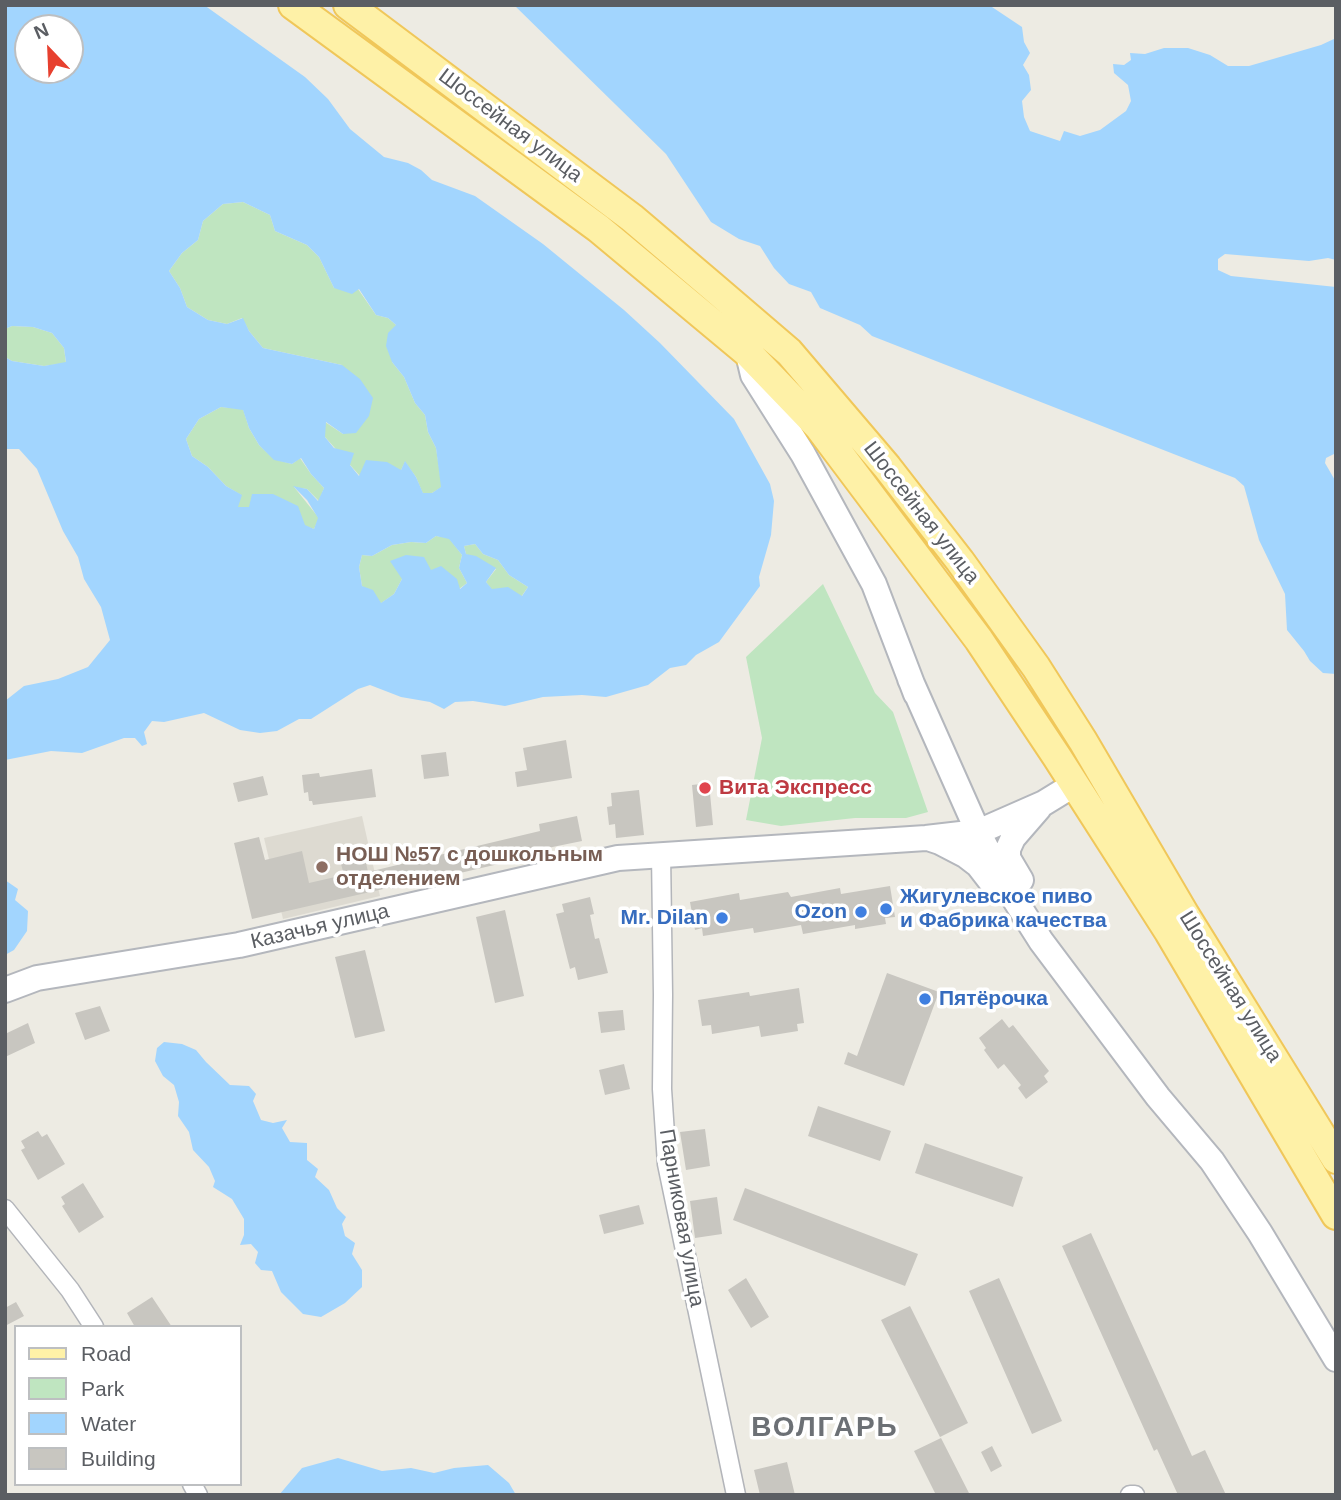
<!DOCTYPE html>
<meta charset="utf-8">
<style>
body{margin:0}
#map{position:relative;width:1341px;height:1500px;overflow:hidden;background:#edebe3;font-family:Helvetica,sans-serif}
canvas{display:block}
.frame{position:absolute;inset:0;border:7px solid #5b5e63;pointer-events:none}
.legend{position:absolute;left:14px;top:1325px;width:228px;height:161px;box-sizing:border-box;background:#fff;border:2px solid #bdbfc1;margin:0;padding:9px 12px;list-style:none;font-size:21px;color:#5b5e63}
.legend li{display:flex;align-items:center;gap:14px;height:35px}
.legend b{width:35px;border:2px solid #bdbfc1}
.north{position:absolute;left:14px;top:14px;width:70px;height:70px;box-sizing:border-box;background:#fff;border:2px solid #bdbfc1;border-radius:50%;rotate:337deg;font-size:19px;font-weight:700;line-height:28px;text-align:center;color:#5b5e63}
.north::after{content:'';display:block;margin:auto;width:24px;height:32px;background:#e7402f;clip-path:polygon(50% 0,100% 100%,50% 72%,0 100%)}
</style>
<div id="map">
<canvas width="1341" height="1500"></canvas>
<div class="frame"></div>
<ul class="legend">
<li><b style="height:9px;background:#fef1a7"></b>Road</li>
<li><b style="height:19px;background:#bfe5c0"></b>Park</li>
<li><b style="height:19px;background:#a2d5fe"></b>Water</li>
<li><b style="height:19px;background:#c8c6c0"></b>Building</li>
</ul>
<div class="north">N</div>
</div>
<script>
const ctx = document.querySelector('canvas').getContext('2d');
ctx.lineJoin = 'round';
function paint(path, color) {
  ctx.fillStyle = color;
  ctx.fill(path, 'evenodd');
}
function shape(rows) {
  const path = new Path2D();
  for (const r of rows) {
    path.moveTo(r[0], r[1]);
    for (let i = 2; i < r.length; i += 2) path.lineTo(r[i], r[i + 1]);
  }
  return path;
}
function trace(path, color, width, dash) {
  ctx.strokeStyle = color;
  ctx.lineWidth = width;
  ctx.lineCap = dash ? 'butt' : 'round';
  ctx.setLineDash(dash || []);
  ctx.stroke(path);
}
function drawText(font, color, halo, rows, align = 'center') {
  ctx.font = font + ' Helvetica,sans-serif';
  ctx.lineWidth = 7;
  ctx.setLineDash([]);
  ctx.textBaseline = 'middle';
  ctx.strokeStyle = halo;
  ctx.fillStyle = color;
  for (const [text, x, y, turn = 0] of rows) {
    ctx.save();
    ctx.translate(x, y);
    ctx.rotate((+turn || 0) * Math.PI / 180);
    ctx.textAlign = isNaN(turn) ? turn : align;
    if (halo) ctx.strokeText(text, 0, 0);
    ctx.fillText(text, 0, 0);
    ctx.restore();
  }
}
paint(shape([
 [362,816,380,896,283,919,264,838]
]), '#dddad1');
paint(shape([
 [243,202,270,215,275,231,307,245,319,257,334,288,358,289,376,315,388,318,396,325,392,362,404,377,415,403,425,415,428,432,436,448,442,487,432,493,423,494,416,477,405,462,401,470,360,476,325,437,325,422,343,434,342,365,263,348,249,331,242,318,227,324,208,320,187,307,180,288,169,271,182,253,198,240,203,221,223,204],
 [12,326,33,327,52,333,64,348,66,363,44,366,12,361,5,357,5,329],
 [221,407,243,409,249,428,259,445,274,459,292,464,300,458,311,474,324,488,319,501,307,489,294,487,319,518,314,529,249,507,237,507,241,495,226,486,208,467,192,456,186,439,199,419],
 [436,536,449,538,462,555,459,568,467,583,459,589,431,570,402,579,394,594,380,604,362,586,359,567,362,555,372,556,392,545,411,542,426,543],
 [475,544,483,554,498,560,509,575,528,587,521,597,492,590,486,582,496,569,466,554,464,546],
 [823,584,875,693,893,712,928,812,906,818,855,818,781,826,746,820,762,738,746,657]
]), '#bfe5c0');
paint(shape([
 [5,5,204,5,305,77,328,99,350,129,384,157,408,163,421,170,432,180,475,196,543,244,624,310,660,343,734,419,770,484,774,501,771,535,759,577,760,586,719,642,696,655,686,665,670,668,648,685,606,697,582,695,543,697,505,706,473,701,455,702,444,709,430,702,401,697,370,685,358,689,311,719,299,719,277,731,260,733,240,730,204,713,164,722,152,721,144,732,147,744,142,746,135,738,124,738,82,753,51,751,5,760,5,701,24,686,58,679,88,667,110,640,101,607,84,579,78,557,63,531,37,469,19,449,5,449,5,357,12,361,44,366,66,362,64,348,52,333,33,327,12,326,5,329],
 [28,28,70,28,70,70,28,70],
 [243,202,270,215,275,231,307,245,319,257,334,288,352,294,359,289,376,315,388,318,396,325,388,333,386,346,392,362,404,377,415,403,425,415,428,432,436,448,441,487,432,493,423,493,416,477,405,461,401,470,387,462,366,460,359,476,350,465,354,453,334,448,325,437,326,422,343,434,356,433,369,416,373,398,360,379,342,365,263,348,249,331,243,318,227,324,208,320,187,307,180,288,169,271,182,253,198,240,203,221,223,204],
 [221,407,243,410,249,428,259,445,274,460,292,464,301,458,311,474,324,488,318,501,307,489,293,486,307,500,318,518,314,529,305,525,298,506,273,494,252,494,249,507,238,507,242,495,226,486,208,467,192,456,186,439,199,419],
 [436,536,449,539,462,555,459,568,467,583,460,589,457,579,441,566,431,570,424,557,406,555,390,561,402,579,394,594,381,603,373,590,362,586,359,567,362,555,372,556,392,545,411,542,426,543],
 [475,544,483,554,498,560,509,575,528,587,522,596,508,587,492,589,486,582,496,568,476,556,466,554,464,546],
 [514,5,989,5,1022,27,1024,42,1030,53,1023,65,1029,75,1031,90,1022,101,1024,117,1030,131,1060,141,1064,131,1080,136,1100,130,1126,111,1131,101,1128,85,1114,73,1113,64,1124,65,1131,60,1130,53,1145,54,1164,48,1188,48,1210,55,1228,66,1249,66,1321,45,1336,38,1336,260,1328,258,1309,261,1225,254,1218,259,1218,270,1231,276,1336,287,1336,453,1326,458,1325,463,1336,482,1336,674,1323,673,1310,661,1304,651,1287,630,1285,594,1259,540,1244,486,1235,478,872,336,860,325,820,308,811,292,789,284,774,268,760,246,739,239,711,222,666,154],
 [5,880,18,889,15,900,28,911,27,931,14,950,5,955],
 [164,1042,182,1044,196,1050,206,1062,230,1085,249,1086,256,1094,253,1101,261,1120,273,1123,287,1120,282,1128,290,1142,307,1143,307,1160,318,1169,315,1177,329,1190,337,1208,346,1217,342,1224,345,1236,355,1243,352,1254,362,1270,362,1287,345,1303,321,1317,303,1314,281,1292,272,1271,261,1270,255,1263,258,1252,251,1244,240,1245,244,1235,244,1219,232,1199,213,1187,215,1181,209,1167,193,1150,189,1132,178,1116,179,1102,174,1085,163,1076,155,1061,157,1048],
 [338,1458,382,1471,411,1468,434,1473,454,1468,488,1465,509,1483,516,1495,279,1495,302,1468]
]), '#a2d5fe');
paint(shape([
 [566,740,572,778,517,787,515,772,527,770,523,748],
 [446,752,449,776,424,779,421,755],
 [372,769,376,797,313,805,312,801,309,801,308,792,304,793,302,775,319,773,320,777],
 [263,776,268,795,238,802,233,783],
 [709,783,713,825,696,827,692,785],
 [639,790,644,835,616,838,615,824,609,825,607,807,612,806,611,793],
 [577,816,582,841,523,853,524,858,392,889,392,887,252,919,234,843,259,837,265,860,302,851,309,883,344,875,341,864,365,858,368,872,540,831,539,824],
 [890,886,895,917,885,918,886,924,855,929,855,925,803,934,801,925,754,933,753,928,703,936,702,928,695,930,690,902,739,893,740,900,788,892,791,897,840,888,841,894],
 [590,897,594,914,590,915,595,939,599,938,608,973,578,980,575,967,570,969,556,914,564,912,562,904],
 [505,910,524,996,495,1003,476,917],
 [365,950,385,1031,355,1038,335,957],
 [887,973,939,992,904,1086,844,1064,848,1052,857,1056],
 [799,988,804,1023,797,1024,798,1031,761,1037,759,1026,712,1034,711,1025,702,1026,698,1000,749,992,750,996],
 [100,1006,110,1031,85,1040,75,1013],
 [623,1010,625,1030,601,1033,598,1012],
 [1002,1019,1009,1028,1013,1025,1049,1071,1044,1076,1048,1082,1026,1099,1018,1088,1021,1085,1004,1064,998,1069,984,1050,986,1048,979,1038],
 [28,1023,35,1043,5,1057,5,1034],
 [624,1064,630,1089,605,1095,599,1070],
 [818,1106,891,1131,880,1161,808,1136],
 [705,1129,710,1166,686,1170,680,1132],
 [38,1131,42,1137,47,1134,65,1164,38,1180,21,1150,25,1148,21,1141],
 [925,1143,1023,1177,1013,1207,915,1173],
 [83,1183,104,1217,79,1233,62,1206,65,1204,61,1197],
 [745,1188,918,1254,905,1286,733,1220],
 [717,1197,722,1234,695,1238,690,1201],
 [639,1205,644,1224,604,1234,599,1215],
 [1091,1233,1192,1456,1205,1450,1226,1495,1178,1495,1157,1449,1154,1451,1062,1246],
 [746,1278,769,1317,751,1328,728,1290],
 [999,1278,1062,1421,1032,1434,969,1291],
 [152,1297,172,1327,135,1327,127,1313],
 [16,1302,24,1316,5,1326,5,1308],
 [910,1306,968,1423,940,1437,881,1320],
 [941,1438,970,1495,936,1495,914,1451],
 [992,1446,1002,1466,991,1472,981,1452],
 [787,1462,795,1495,760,1495,754,1470]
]), '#c8c6c0');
const street = shape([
 [661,853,663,995,662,1089,667,1164,736,1495],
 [5,1209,70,1290,94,1327],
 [192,1484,198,1495],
 [1130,1495,1135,1495]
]);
const secondary = shape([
 [748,354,753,375,803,454,874,584,916,694],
 [910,679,978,832,1008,889,1041,941,1158,1097,1212,1161,1260,1233,1336,1359],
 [931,839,940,842,965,855,978,865,995,887],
 [1021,880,1008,858,1008,849,1013,838,1039,808],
 [5,990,37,978,239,945,618,858,926,838,978,832,1044,803,1075,784]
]);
const primary = shape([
 [293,5,598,228,748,353,819,427,979,640,1057,757,1169,932,1336,1215],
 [348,5,632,218,712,286,789,352,887,467,960,561,1036,667,1083,741,1185,915,1336,1159]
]);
trace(street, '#b3b5ba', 21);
trace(secondary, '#b4b7bd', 28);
trace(primary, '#f0c75a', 32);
trace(street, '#fff', 18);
trace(secondary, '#fff', 24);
trace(primary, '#fef1a7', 28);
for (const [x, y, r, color] of [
 [705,788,7,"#e0444e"],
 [322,867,7,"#8d6e63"],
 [886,909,7,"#3f7fe0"],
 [861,912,7,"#3f7fe0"],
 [722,918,7,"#3f7fe0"],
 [925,999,7,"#3f7fe0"]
]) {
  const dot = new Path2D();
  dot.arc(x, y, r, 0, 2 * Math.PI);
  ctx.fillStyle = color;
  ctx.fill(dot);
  trace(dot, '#fff', 2.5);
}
drawText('21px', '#5b5e63', '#fff', [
 ["Шоссейная улица",510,126,37],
 ["Шоссейная улица",921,513,52],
 ["Казачья улица",320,927,-13],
 ["Шоссейная улица",1230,987,58],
 ["Парниковая улица",681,1218,80]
]);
drawText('bold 21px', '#be3a42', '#fff', [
 ["Вита Экспресс",719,788]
], 'left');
drawText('bold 21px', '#785e54', '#fff', [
 ["НОШ №57 с дошкольным",336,855],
 ["отделением",336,879]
], 'left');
drawText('bold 21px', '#366cbe', '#fff', [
 ["Жигулевское пиво",900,897],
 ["и Фабрика качества",900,921],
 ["Ozon",847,912,"right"],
 ["Mr. Dilan",708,918,"right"],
 ["Пятёрочка",939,999]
], 'left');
ctx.letterSpacing = '2px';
drawText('bold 28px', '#6c7075', '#fff', [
 ["ВОЛГАРЬ",825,1428]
]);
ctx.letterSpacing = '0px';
</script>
